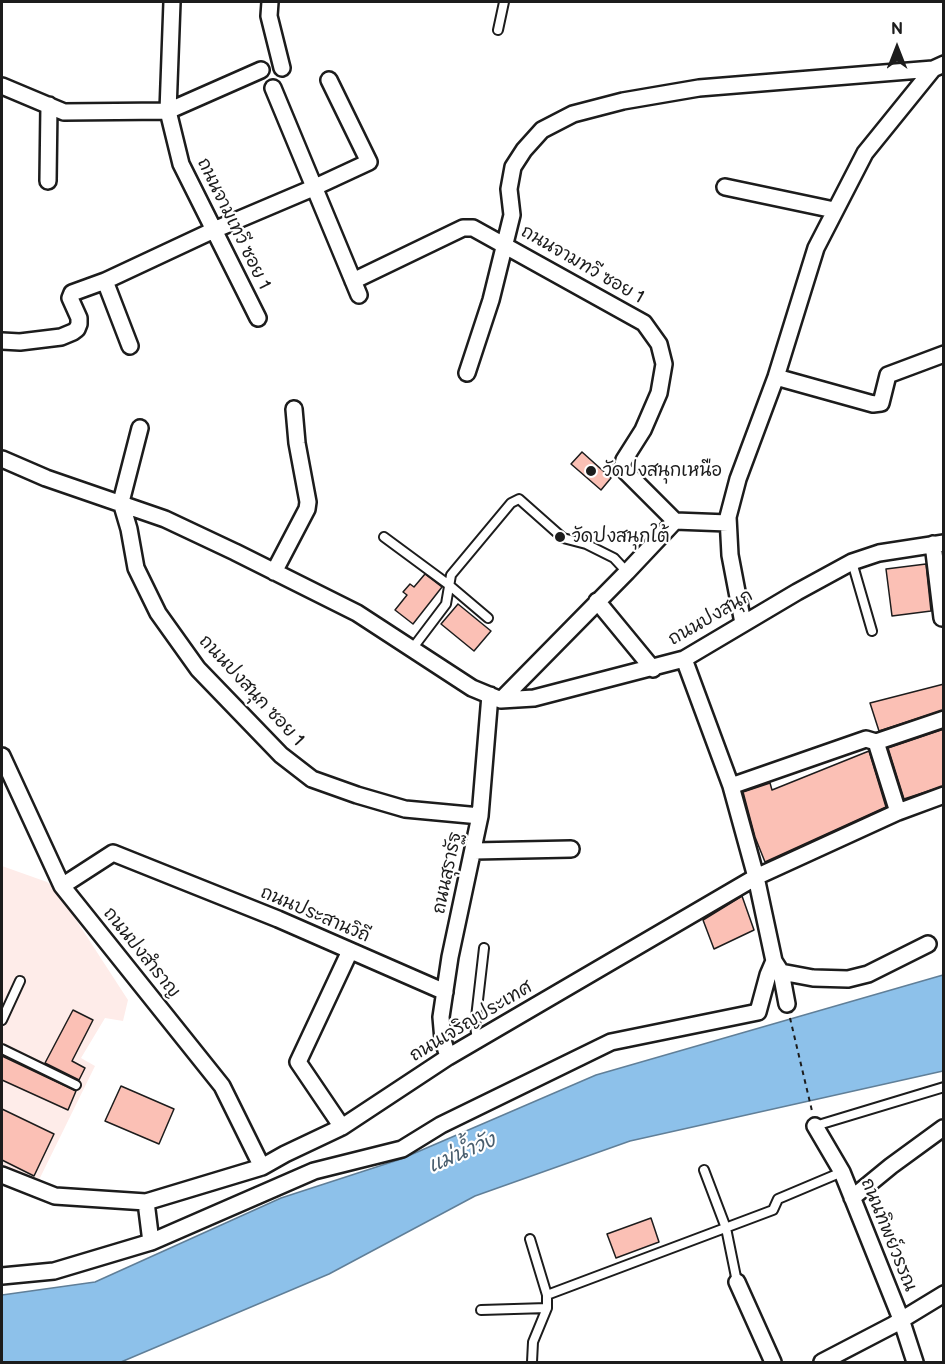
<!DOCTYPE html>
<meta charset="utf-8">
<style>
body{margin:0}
#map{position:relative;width:945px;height:1364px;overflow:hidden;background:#fff;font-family:"Balsamiq Sans",sans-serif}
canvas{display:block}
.frame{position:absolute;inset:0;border:3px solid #1c1c1c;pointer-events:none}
.north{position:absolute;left:867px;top:18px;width:60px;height:60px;-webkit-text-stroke:4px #fff;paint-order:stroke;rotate:0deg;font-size:16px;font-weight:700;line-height:24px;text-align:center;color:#1c1c1c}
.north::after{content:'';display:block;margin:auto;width:21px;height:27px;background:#1c1c1c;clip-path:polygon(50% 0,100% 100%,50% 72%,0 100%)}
</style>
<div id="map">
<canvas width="945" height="1364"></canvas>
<div class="frame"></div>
<div class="north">N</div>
</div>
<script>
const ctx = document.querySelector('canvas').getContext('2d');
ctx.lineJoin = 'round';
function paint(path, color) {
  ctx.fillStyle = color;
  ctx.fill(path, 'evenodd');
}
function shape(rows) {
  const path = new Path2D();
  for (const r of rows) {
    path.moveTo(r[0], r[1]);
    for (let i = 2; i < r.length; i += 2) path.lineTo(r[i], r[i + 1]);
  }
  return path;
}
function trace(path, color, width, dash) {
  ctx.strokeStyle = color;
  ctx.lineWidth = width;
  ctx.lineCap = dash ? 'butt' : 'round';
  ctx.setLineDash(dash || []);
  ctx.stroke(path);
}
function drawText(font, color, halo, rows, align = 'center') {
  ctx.font = font + ' "Balsamiq Sans","Playpen Sans Thai",sans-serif';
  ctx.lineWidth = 4.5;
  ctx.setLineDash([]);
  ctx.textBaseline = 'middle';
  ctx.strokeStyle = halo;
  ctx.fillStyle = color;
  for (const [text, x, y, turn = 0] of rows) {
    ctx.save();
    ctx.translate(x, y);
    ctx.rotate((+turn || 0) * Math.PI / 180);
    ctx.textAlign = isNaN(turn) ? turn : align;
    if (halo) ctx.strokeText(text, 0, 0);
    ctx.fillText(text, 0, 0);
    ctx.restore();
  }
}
paint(shape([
 [2,866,47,882,56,889,128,1000,123,1021,105,1018,81,1058,95,1066,35,1188,2,1175]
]), '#feece9');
const water = shape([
 [943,975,943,1071,630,1141,475,1196,329,1274,121,1362,2,1362,2,1295,95,1282,281,1198,401,1159,596,1075,943,975]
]);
paint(water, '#8dc1ea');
trace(water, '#607f98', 1.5);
const building = shape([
 [582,452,611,478,601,490,571,464,582,452],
 [926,564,931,611,892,616,886,569,926,564],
 [425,574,442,587,413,624,395,610,407,595,403,592,410,584,414,587,425,574],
 [458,604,491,631,474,651,441,624,458,604],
 [944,684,944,710,879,731,870,703,944,684],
 [944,729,944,786,904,799,888,748,944,729],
 [869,751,886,807,765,862,755,837,743,792,770,783,772,790,869,751],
 [742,896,754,930,714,949,703,920,742,896],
 [73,1010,93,1020,72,1061,85,1068,79,1080,45,1063,73,1010],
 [2,1056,76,1091,68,1110,2,1080,2,1056],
 [121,1086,174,1109,159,1144,105,1121,121,1086],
 [2,1109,54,1134,34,1176,2,1160,2,1109],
 [651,1218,659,1242,616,1258,607,1234,651,1218]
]);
paint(building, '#fbc0b5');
trace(building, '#1c1c1c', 1.5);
const service = shape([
 [498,30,504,2],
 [384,537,449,585,488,618],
 [852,562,872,631],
 [412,649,446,604,451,575,511,503,519,499,563,538,586,544,614,558,627,572],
 [2,1020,20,981],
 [477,1040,475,1026,484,948],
 [2,1049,76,1085],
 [815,1126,944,1087],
 [704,1170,726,1228,737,1282],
 [530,1239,547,1295,547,1308,533,1342,532,1362],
 [547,1295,773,1210,778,1199,842,1172],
 [481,1310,547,1308]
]);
const minor = shape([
 [172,2,168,111,181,164,258,318],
 [270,2,269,16,282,68],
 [2,86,64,112,168,111,261,70],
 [273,88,359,295],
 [48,181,49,105],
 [725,187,834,210],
 [353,281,463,228,473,228,644,323,659,344,664,364,659,393,643,430,624,460,622,468,675,521],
 [2,341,20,342,61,337,73,332,77,329,79,324,79,318,70,298,72,293,105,281],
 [130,346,105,281,214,230,313,188,369,162,329,80],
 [467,373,491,300,512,215,509,189,513,167,524,150,542,130,573,114,623,101,699,88,933,69,944,64],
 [776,377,873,404,881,403,888,375,944,354],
 [140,428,121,502,129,529,136,568,158,613,198,669,281,755,312,779,357,795,405,809,480,816],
 [2,459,46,478,165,519,235,552,357,613,472,688,501,700,534,698,684,659,797,592,852,562,879,553,944,543],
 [675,521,728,523],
 [933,544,942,618],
 [274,572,307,509,308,502,297,443,294,409],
 [597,601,653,669],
 [743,623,730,555,728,517,738,479,776,377,816,248,865,153,933,69],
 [684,659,731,786,756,877,774,961,781,972,787,1004],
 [501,700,627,572,675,521],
 [876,742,898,812],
 [2,756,62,886,222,1086,262,1167],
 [731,786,866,739,876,742,944,719],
 [474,851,571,849],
 [62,886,113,853,278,919,445,992],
 [781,972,813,978,848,979,868,974,928,944],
 [448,1057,443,1040,441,1017,450,957,480,816,490,695],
 [815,1126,842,1172,901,1319,915,1362],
 [342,1127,298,1062,350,951],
 [2,1175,55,1196,146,1202,262,1167,285,1154,342,1127,448,1057,756,877,898,812,944,795],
 [852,1198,891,1166,943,1128],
 [146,1202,151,1242,314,1171,402,1149,441,1125,611,1042,758,1012,768,975,774,961],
 [2,1276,54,1271,151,1242],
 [737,1282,773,1362],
 [822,1362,893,1325,944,1294]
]);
trace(service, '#1c1c1c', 12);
trace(minor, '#1c1c1c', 20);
trace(shape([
 [790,1018,812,1111]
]), '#1c1c1c', 2, [4.5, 4.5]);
trace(service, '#fff', 8);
trace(minor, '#fff', 15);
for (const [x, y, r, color] of [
 [591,471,6,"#1c1c1c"],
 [560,537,6,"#1c1c1c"]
]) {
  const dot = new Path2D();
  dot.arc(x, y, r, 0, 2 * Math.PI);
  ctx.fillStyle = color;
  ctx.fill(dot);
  trace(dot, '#fff', 2);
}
drawText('18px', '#1c1c1c', '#fff', [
 ["ถนนจามเทวี ซอย 1",233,224,64],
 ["ถนนจามทวี ซอย 1",582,265,30],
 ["ถนนปงสนุก",711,618,-30],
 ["ถนนปงสนุก ซอย 1",251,691,47],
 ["ถนนสุรารัฐ",448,873,-78],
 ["ถนนประสานวิถี",315,915,23],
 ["ถนนปงสำราญ",141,953,51],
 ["ถนนเจริญประเทศ",471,1022,-31],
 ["ถนนทิพย์วรรณ",888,1235,68]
]);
drawText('18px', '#1c1c1c', '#fff', [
 ["วัดปงสนุกเหนือ",603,471],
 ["วัดปงสนุกใต้",572,537]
], 'left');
drawText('italic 20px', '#495e6e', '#fff', [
 ["แม่น้ำวัง",462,1154,-23]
]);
</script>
